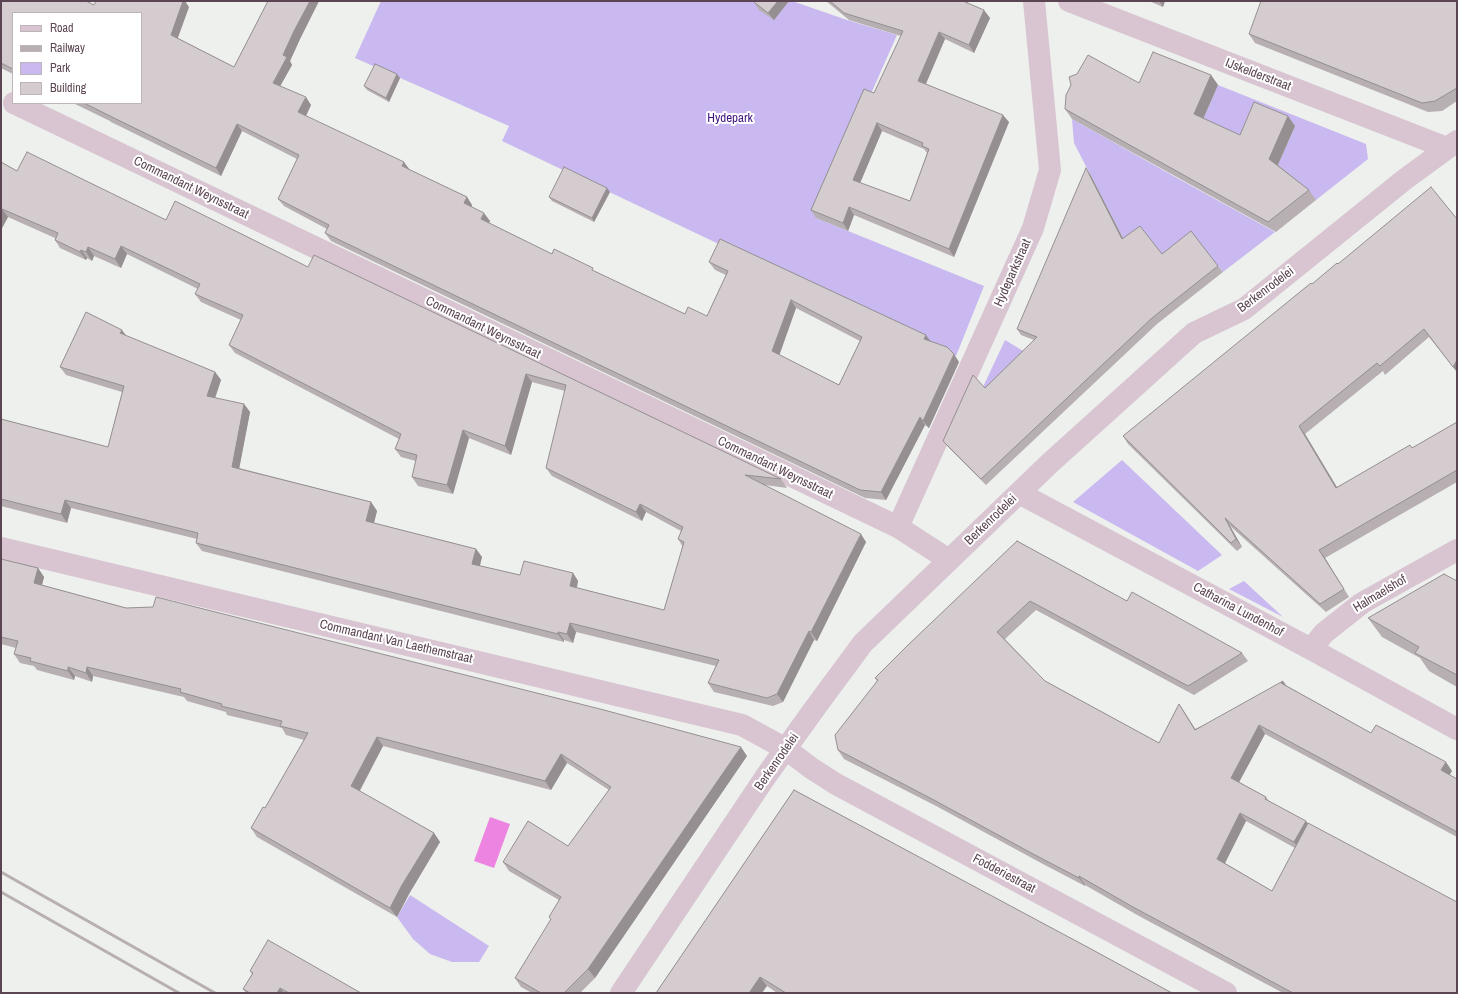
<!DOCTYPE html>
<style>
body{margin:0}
#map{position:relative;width:1458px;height:994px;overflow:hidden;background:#edf0ec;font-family:"Archivo Narrow",sans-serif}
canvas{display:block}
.frame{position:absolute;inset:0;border:2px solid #5b4552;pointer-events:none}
.legend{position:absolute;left:12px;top:12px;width:130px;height:92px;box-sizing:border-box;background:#fff;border:1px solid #bdb5ba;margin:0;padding:5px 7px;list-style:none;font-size:12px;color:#5b4552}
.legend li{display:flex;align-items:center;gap:8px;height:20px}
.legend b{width:20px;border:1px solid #bdb5ba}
</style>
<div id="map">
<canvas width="1458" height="994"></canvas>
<div class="frame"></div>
<ul class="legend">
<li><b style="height:5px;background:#d8c5d1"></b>Road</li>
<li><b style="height:5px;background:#b8afb3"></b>Railway</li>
<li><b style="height:11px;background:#c9b9f0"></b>Park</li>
<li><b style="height:11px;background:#d5cccf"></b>Building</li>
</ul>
</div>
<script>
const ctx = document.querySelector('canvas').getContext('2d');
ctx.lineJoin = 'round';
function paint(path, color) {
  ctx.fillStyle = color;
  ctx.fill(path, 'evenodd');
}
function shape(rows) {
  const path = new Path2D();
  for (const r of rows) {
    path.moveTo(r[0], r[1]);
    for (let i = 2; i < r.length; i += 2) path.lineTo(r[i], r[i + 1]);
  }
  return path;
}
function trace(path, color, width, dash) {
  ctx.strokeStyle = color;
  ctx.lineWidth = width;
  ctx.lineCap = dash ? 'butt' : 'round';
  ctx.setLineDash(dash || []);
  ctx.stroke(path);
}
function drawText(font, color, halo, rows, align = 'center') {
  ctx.font = font + ' "Archivo Narrow",sans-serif';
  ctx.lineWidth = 4;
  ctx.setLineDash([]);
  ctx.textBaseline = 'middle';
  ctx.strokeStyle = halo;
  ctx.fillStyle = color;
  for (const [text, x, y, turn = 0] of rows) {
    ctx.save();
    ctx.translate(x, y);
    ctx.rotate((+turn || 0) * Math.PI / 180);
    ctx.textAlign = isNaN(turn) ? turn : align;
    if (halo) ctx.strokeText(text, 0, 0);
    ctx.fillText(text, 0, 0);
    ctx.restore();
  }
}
paint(shape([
 [381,1,792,1,847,20,897,35,816,218,984,286,956,356,930,346,744,256,502,141,509,126,355,58],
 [1218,85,1366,144,1368,159,1316,200,1276,169,1295,126,1247,145,1201,124],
 [1072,119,1177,178,1275,232,1223,272,1195,238,1167,260,1127,246,1074,143],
 [1005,340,1030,355,1032,441,983,387],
 [1122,460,1222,555,1198,571,1073,502],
 [1244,581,1283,617,1229,589],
 [410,895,489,946,479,962,452,962,430,954,413,939,397,917]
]), '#c9b9f0');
paint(shape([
 [490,817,510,824,494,868,474,861]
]), '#ee84e1');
trace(shape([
 [1069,1,1447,148],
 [14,103,898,527,949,560],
 [1019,493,1311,649,1457,729],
 [898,527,1033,228,1050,170,1034,1],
 [1,548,742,725,786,749,811,768,836,784,1226,993],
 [1311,649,1324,633,1362,603,1457,550],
 [621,993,766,776,815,708,863,643,1050,463,1194,333,1244,309,1404,180,1457,141]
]), '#d8c5d1', 22);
trace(shape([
 [1,872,215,993],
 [1,892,179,993]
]), '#b8afb3', 3);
paint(shape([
 [1,1,94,5,189,7,178,38,234,67,268,1,319,1,300,39,290,61,292,65,280,86,311,105,306,116,410,170,467,197,472,205,471,207,490,221,489,223,552,254,596,272,685,314,707,316,726,275,715,270,709,262,930,340,959,362,929,428,925,425,886,500,865,498,331,241,325,233,327,229,284,206,278,199,297,159,242,131,221,176,111,122,110,121,73,103,141,103,13,13,13,74,1,68],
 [796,308,860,341,839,385,779,355],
 [755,1,789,1,774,20,759,10,754,2],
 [826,1,967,1,969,4,990,18,974,53,945,39,926,84,1009,122,954,257,854,215,848,231,816,218,811,210,874,93,901,36,849,20],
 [882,131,924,149,927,153,910,201,860,183],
 [1149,1,1165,1,1163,7],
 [1457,1,1457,101,1442,111,1428,112,1255,43,1249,34],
 [1211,75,1218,85,1203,118,1240,135,1295,126,1278,165,1309,190,1316,200,1276,232,1072,119,1065,109,1139,83],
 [400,78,389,102,367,90,364,86],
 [1,162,17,171,166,220,308,267,781,479,787,488,765,485,866,542,817,641,814,640,783,702,773,706,714,692,708,683,716,666,576,632,573,643,564,640,564,642,202,551,196,543,197,539,71,508,67,523,1,506,1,419,108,447,122,392,66,375,60,367,126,336,215,372,221,380,215,398,244,404,250,412,239,468,371,502,377,511,374,523,476,549,482,557,480,566,520,575,573,573,578,581,577,588,664,610,683,547,678,539,681,531,646,512,642,521,552,476,546,468,565,391,532,382,511,455,469,438,453,494,418,486,412,477,416,461,401,457,395,449,399,439,235,353,229,345,241,320,201,302,195,294,198,289,127,254,121,268,94,256,92,261,87,258,86,260,60,248,55,240,55,238,8,217,1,230],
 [1090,174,1123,239,1162,254,1218,266,1223,272,1157,324,986,485,948,447,943,441,985,388,1034,340,1021,335,1017,329],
 [610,192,594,222,552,201,549,197],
 [1457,219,1457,372,1429,337,1385,375,1383,371,1305,434,1337,487,1413,448,1457,422,1457,482,1325,558,1349,597,1326,612,1230,526,1242,547,1237,551,1128,444,1123,436,1338,264],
 [1017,541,1127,601,1242,653,1248,661,1194,695,1036,610,1005,639,1045,681,1159,743,1179,704,1185,713,1195,729,1287,686,1371,733,1452,771,1449,775,1457,779,1457,837,1265,734,1239,782,1266,797,1269,801,1308,823,1457,993,1283,993,1139,916,1085,885,1085,886,1041,863,938,807,844,759,838,750,877,681,875,678],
 [1246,821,1295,848,1272,891,1225,863],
 [1,559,38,568,44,577,42,585,126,608,747,756,595,978,580,993,532,993,521,987,515,978,551,920,549,917,559,900,509,871,503,862,568,846,609,790,567,763,551,790,383,746,360,791,434,833,440,842,409,894,397,917,257,837,251,828,265,808,304,740,286,735,282,728,227,715,226,712,187,701,184,697,93,676,92,682,75,676,74,680,37,670,34,666,20,663,14,654,16,648,1,644],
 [1457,581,1457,687,1429,671,1420,658,1382,637,1368,618],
 [794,790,1172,993,777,993,767,986,656,993],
 [250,971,361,993,246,993,243,989,252,974]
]), '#b7afb2');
paint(shape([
 [183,1,185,1,189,7,176,42,171,35],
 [310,1,319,1,300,39,290,61,292,65,278,90,273,83,283,55,294,31],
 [778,1,789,1,774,20,768,13],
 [1159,1,1165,1,1163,7],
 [984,10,990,18,974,53,969,45],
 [939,32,945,39,924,88,918,81],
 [397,74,400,78,389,102,386,98],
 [1211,75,1218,85,1201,124,1194,114],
 [306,97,311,105,304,120,298,112],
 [1003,115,1009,122,954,257,949,249],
 [1288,116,1295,126,1276,169,1269,159],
 [877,123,882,131,858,188,853,180],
 [237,124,242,131,221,176,216,168],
 [404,162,410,170,402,166],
 [1086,168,1090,174,1127,246,1122,239],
 [607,188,610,192,594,222,592,218],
 [467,197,472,205,470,211,464,203],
 [849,207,854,215,848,231,843,223],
 [2,209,8,217,1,230,1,210],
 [484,213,490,221,487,227,481,219],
 [121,246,127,254,121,268,115,259],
 [88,247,94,256,92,261,86,252],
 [81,250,87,258,86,260,80,252],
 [791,300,796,308,778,359,772,351],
 [122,330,128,338,120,333],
 [926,335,931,342,924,339],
 [954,354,959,362,929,428,923,421],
 [1457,360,1457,372,1453,367],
 [215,372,221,380,213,404,207,396],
 [526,374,532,382,511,455,505,446],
 [244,404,250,412,238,475,232,467],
 [920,417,925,425,886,500,881,492],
 [1299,426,1305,434,1342,496,1336,488],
 [463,430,469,438,453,494,447,485],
 [65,500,71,508,67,523,61,514],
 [371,502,377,511,372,530,366,521],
 [640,504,646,512,642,521,636,512],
 [1225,518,1230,526,1242,547,1236,539],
 [861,534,866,542,817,641,811,632],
 [476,549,482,557,478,572,472,564],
 [1319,550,1325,558,1349,597,1344,589],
 [38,568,44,577,40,592,34,583],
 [573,573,578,581,575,594,570,586],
 [570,623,576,632,573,643,567,634],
 [809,631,814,640,783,702,777,694],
 [558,632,564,640,564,642,558,634],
 [68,667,75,676,74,680,68,671],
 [87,667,93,676,92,682,86,673],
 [1283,681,1289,689,1281,683],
 [1179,704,1185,713,1201,738,1195,730],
 [1259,725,1265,734,1237,786,1231,778],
 [377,737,383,746,357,795,351,786],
 [741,747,747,756,595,978,588,969],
 [561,754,567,763,551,790,545,781],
 [1446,762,1452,771,1447,779,1441,770],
 [1240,813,1246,821,1223,867,1217,859],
 [1306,821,1312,829,1300,851,1294,842],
 [434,833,440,842,409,894,397,917,390,908,402,885],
 [1079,876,1085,885,1085,886,1079,878],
 [760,977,767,986,762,993,749,993],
 [280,988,284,993,277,993]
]), '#958f91');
const building = shape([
 [1,1,86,1,94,5,96,1,183,1,171,35,234,67,268,1,310,1,294,31,283,55,287,57,273,83,306,97,298,112,404,162,402,166,467,197,464,203,484,213,481,219,552,254,554,249,593,268,592,270,685,314,688,307,707,316,728,271,709,262,720,239,926,335,924,339,947,347,954,354,923,421,920,417,881,492,860,490,325,233,329,225,278,199,299,155,237,124,216,168,106,114,84,103,141,103,141,13,13,13,13,69,1,63,1,1],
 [791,300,862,337,839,385,772,351,791,300],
 [755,1,778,1,768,13,754,2,755,1],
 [830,1,965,1,965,2,984,10,969,45,939,32,918,81,1003,115,949,249,849,207,843,223,811,210,864,89,874,93,903,31,844,13,830,1],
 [877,123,923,143,922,146,929,149,910,201,853,180,877,123],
 [1261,1,1457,1,1457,88,1435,101,1422,103,1249,34,1261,1],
 [1153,52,1211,75,1194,114,1240,135,1254,102,1288,116,1269,159,1309,190,1268,222,1065,109,1066,95,1071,85,1069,77,1077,74,1088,55,1139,83,1153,52],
 [375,64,397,74,386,98,364,86,375,64],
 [27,152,166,220,175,201,308,267,314,255,781,479,745,475,861,534,811,632,809,631,777,694,767,698,708,683,719,660,570,623,567,634,558,632,558,634,196,543,198,533,65,500,61,514,1,499,1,419,108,447,124,386,60,367,86,312,122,330,120,333,215,372,207,396,244,404,232,467,371,502,366,521,476,549,472,564,520,575,524,561,573,573,570,586,664,610,684,542,678,539,683,527,640,504,636,512,546,468,566,385,526,374,505,446,463,430,447,485,412,477,417,455,395,449,401,434,229,345,243,315,195,294,200,284,121,246,115,259,88,247,86,252,81,250,80,252,55,240,58,233,2,209,1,210,1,162,17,171,27,152],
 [564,167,607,188,592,218,549,197,564,167],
 [1086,168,1122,239,1140,226,1162,254,1191,231,1218,266,1152,318,981,479,943,441,973,375,985,388,1037,337,1017,329,1086,168],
 [1431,187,1457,219,1457,360,1453,367,1424,329,1380,366,1377,363,1299,426,1336,488,1410,445,1412,448,1457,422,1457,470,1319,550,1344,589,1320,604,1225,518,1236,539,1231,543,1123,436,1311,283,1312,284,1337,263,1338,264,1431,187],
 [1017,541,1127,601,1132,592,1242,653,1188,686,1030,601,997,632,1045,681,1159,743,1179,704,1195,730,1283,681,1281,683,1371,733,1376,725,1446,762,1441,770,1457,779,1457,832,1259,725,1231,778,1266,797,1265,799,1306,821,1294,842,1240,813,1217,859,1272,891,1308,823,1457,902,1457,993,1293,993,1133,907,1079,876,1079,878,1035,855,932,799,838,750,835,735,878,680,875,678,908,645,1017,541],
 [1,559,38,568,34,583,126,608,153,607,156,597,604,710,741,747,588,969,564,993,541,993,515,978,551,919,549,917,561,897,503,862,528,821,568,846,611,787,561,754,545,781,377,737,351,786,434,833,402,885,390,908,251,828,263,807,265,808,308,733,280,726,282,721,221,706,222,704,180,692,181,689,87,667,86,673,68,667,68,671,30,661,31,658,14,654,18,641,1,637,1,559],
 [1444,574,1457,581,1457,675,1415,653,1419,647,1368,618,1444,574],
 [794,790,1091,949,1172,993,786,993,760,977,749,993,656,993,794,790],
 [268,940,361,993,289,993,280,988,277,993,250,993,243,989,253,973,250,971,268,940]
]);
paint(building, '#d5cccf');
trace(building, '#958f91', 1);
drawText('13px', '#5b4552', '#fff', [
 ["IJskelderstraat",1258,75,21],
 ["Commandant Weynsstraat",191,188,26],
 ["Hydeparkstraat",1013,273,-66],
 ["Berkenrodelei",1266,290,-37],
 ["Commandant Weynsstraat",483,328,26],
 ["Commandant Weynsstraat",775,468,26],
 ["Berkenrodelei",991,520,-44],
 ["Halmaelshof",1380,594,-31],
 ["Catharina Lundenhof",1238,610,28],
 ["Commandant Van Laethemstraat",396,642,13],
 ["Berkenrodelei",777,762,-55],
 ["Fodderiestraat",1004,874,28]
]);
drawText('13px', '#40147d', '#fff', [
 ["Hydepark",730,119]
]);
</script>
